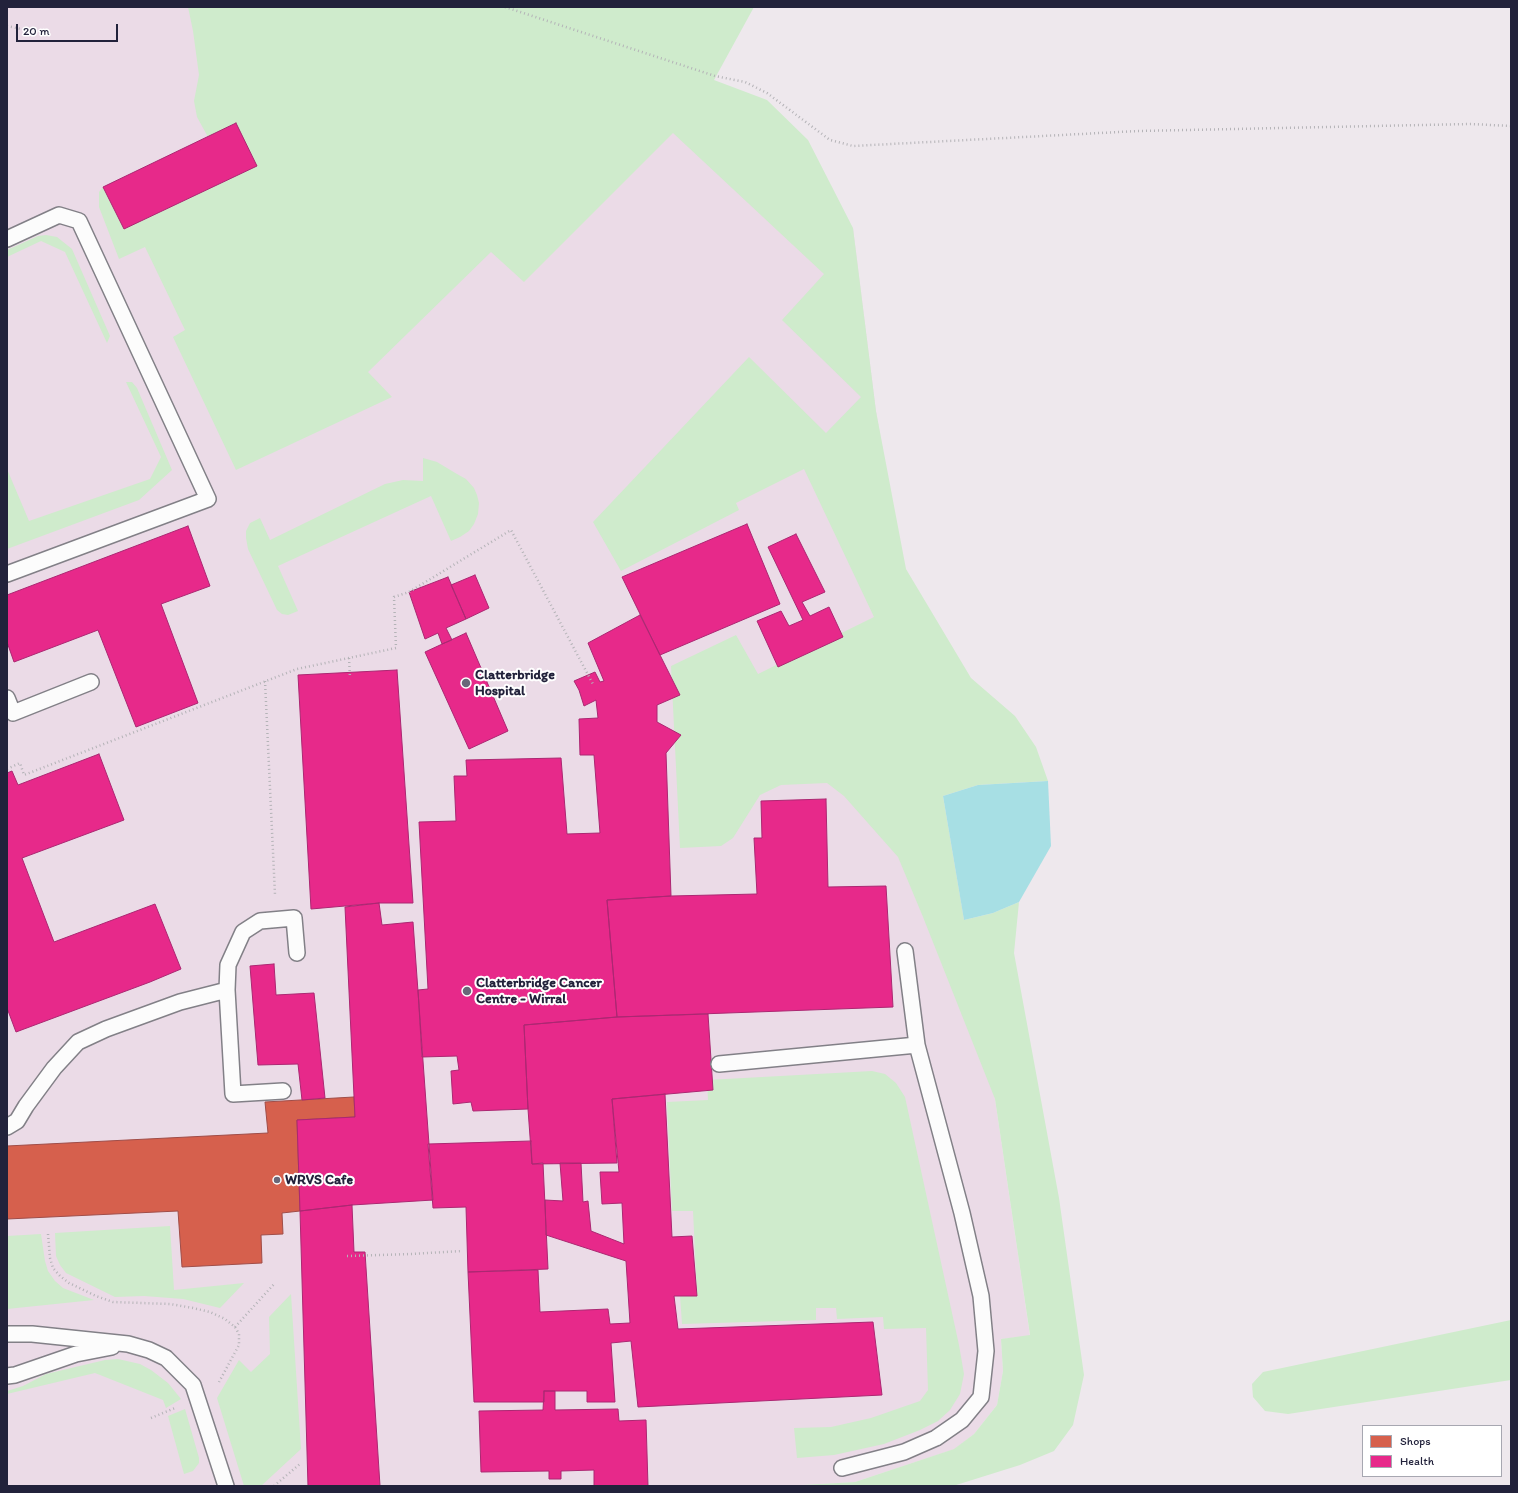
<!DOCTYPE html>
<style>
body{margin:0}
#map{position:relative;width:1518px;height:1493px;overflow:hidden;background:#eee8ed;font-family:Itim,sans-serif}
canvas{display:block}
.frame{position:absolute;inset:0;border:8px solid #22223b;pointer-events:none}
.legend{position:absolute;left:1362px;top:1425px;width:140px;height:52px;box-sizing:border-box;background:#fff;border:1px solid #a7a7b1;margin:0;padding:5px 7px;list-style:none;font-size:12px;color:#22223b}
.legend li{display:flex;align-items:center;gap:8px;height:20px}
.legend b{width:20px;border:1px solid #a7a7b1}
.scale{position:absolute;left:16px;top:24px;width:102px;height:18px;box-sizing:border-box;border:2px solid #22223b;border-top:0;padding-left:5px;font-size:12px;line-height:14px;white-space:nowrap;color:#22223b;-webkit-text-stroke:3px #fff;paint-order:stroke}
</style>
<div id="map">
<canvas width="1518" height="1493"></canvas>
<div class="frame"></div>
<ul class="legend">
<li><b style="height:11px;background:#d6604d"></b>Shops</li>
<li><b style="height:11px;background:#e7298a"></b>Health</li>
</ul>
<div class="scale">20 m</div>
</div>
<script>
const ctx = document.querySelector('canvas').getContext('2d');
ctx.lineJoin = 'round';
function paint(path, color) {
  ctx.fillStyle = color;
  ctx.fill(path, 'evenodd');
}
function shape(rows) {
  const path = new Path2D();
  for (const r of rows) {
    path.moveTo(r[0], r[1]);
    for (let i = 2; i < r.length; i += 2) path.lineTo(r[i], r[i + 1]);
  }
  return path;
}
function trace(path, color, width, dash) {
  ctx.strokeStyle = color;
  ctx.lineWidth = width;
  ctx.lineCap = dash ? 'butt' : 'round';
  ctx.setLineDash(dash || []);
  ctx.stroke(path);
}
function drawText(font, color, halo, rows, align = 'center') {
  ctx.font = font + ' Itim,sans-serif';
  ctx.lineWidth = 4;
  ctx.setLineDash([]);
  ctx.textBaseline = 'middle';
  ctx.strokeStyle = halo;
  ctx.fillStyle = color;
  for (const [text, x, y, turn = 0] of rows) {
    ctx.save();
    ctx.translate(x, y);
    ctx.rotate((+turn || 0) * Math.PI / 180);
    ctx.textAlign = isNaN(turn) ? turn : align;
    if (halo) ctx.strokeText(text, 0, 0);
    ctx.fillText(text, 0, 0);
    ctx.restore();
  }
}
paint(shape([
 [7,7,423,7,687,89,853,228,876,411,995,1099,1030,1336,1001,1339,1003,1371,997,1405,974,1434,955,1449,855,1482,786,1486,7,1486]
]), '#ebdbe7');
paint(shape([
 [188,7,754,7,714,80,767,100,808,140,853,228,876,411,906,569,971,678,1015,716,1036,747,1048,781,978,785,943,796,964,920,993,913,1019,902,1014,953,1059,1198,1084,1375,1073,1425,1054,1451,1020,1465,953,1486,786,1486,855,1482,954,1449,974,1434,997,1405,1003,1371,1001,1339,1030,1335,995,1099,923,917,898,857,844,796,827,783,781,785,760,795,733,838,721,846,680,848,671,666,736,635,758,674,874,617,804,469,736,503,739,510,621,571,593,522,749,357,826,433,861,397,782,320,824,274,673,133,524,282,491,252,368,372,392,397,236,470,173,337,185,330,145,247,119,259,99,207,99,192,103,187,124,229,257,166,236,123,208,137,197,117,194,101,199,75,193,31],
 [46,235,57,237,72,249,110,336,107,343,65,252,41,241,7,257,7,250,38,236],
 [126,382,132,382,137,388,172,470,139,500,7,549,7,469,29,521,150,479,161,457],
 [423,458,437,462,457,474,466,479,474,488,477,495,479,503,478,514,474,524,469,531,460,537,451,541,431,496,278,566,298,611,288,615,282,614,277,610,248,549,246,538,246,531,250,523,260,518,270,540,385,484,403,480,423,481],
 [872,1071,885,1074,896,1083,905,1097,959,1345,964,1374,960,1394,950,1410,938,1421,920,1430,884,1444,834,1455,797,1458,794,1428,831,1427,871,1418,920,1401,928,1390,926,1328,884,1329,883,1317,837,1319,836,1308,816,1308,816,1320,682,1324,680,1296,697,1294,693,1211,672,1211,667,1102,708,1100,707,1080],
 [170,1226,174,1290,244,1283,220,1308,183,1299,144,1296,115,1297,66,1273,60,1265,56,1256,55,1233],
 [41,1234,45,1261,48,1271,55,1281,63,1288,94,1300,7,1309,7,1236],
 [291,1294,301,1449,261,1486,244,1486,217,1398,239,1360,251,1372,270,1354,269,1317],
 [1511,1320,1511,1380,1288,1414,1265,1411,1253,1397,1252,1384,1263,1372],
 [118,1359,140,1364,151,1370,168,1383,181,1399,166,1408,163,1400,95,1373,7,1394,7,1391,23,1386,46,1374,105,1360],
 [185,1409,199,1458,199,1463,193,1471,184,1474,168,1416]
]), '#cfebcc');
paint(shape([
 [1048,781,1051,846,1019,902,993,913,964,920,943,796,978,785]
]), '#a7dfe4');
const shops = shape([
 [354,1097,355,1117,297,1120,300,1211,282,1213,283,1234,261,1235,262,1263,182,1267,178,1211,7,1219,7,1146,268,1133,265,1102,354,1097]
]);
paint(shops, '#d6604d');
trace(shops, '#a04d48', 1);
const health = shape([
 [236,123,257,166,124,229,103,187,236,123],
 [747,524,780,604,660,655,622,577,747,524],
 [188,526,210,586,161,604,198,703,136,727,98,630,14,662,7,642,7,595,188,526],
 [796,534,825,592,802,602,810,616,829,607,843,637,778,667,757,621,781,611,789,626,803,620,768,547,796,534],
 [475,575,489,608,466,619,451,585,475,575],
 [448,577,466,619,446,628,452,640,442,644,438,633,425,639,409,592,448,577],
 [640,615,680,695,657,705,657,722,681,735,666,753,671,896,607,900,617,1017,524,1025,528,1109,473,1111,471,1102,453,1104,451,1071,459,1070,457,1056,422,1057,418,990,428,989,419,822,456,821,454,776,467,776,466,760,561,758,567,834,600,833,594,755,580,755,579,719,598,718,596,700,584,706,579,690,574,681,595,672,600,682,604,681,588,643,640,615],
 [466,633,508,731,469,749,425,652,466,633],
 [397,670,413,903,379,903,311,909,298,675,397,670],
 [99,754,124,820,22,858,54,942,155,904,181,969,150,982,16,1032,7,1008,7,773,12,771,18,785,99,754],
 [826,799,828,887,886,886,893,1007,617,1017,607,900,671,896,757,894,754,838,762,838,761,801,826,799],
 [379,903,382,925,413,922,433,1200,352,1205,300,1211,297,1120,355,1117,345,907,379,903],
 [274,964,276,995,314,993,325,1098,302,1100,298,1064,258,1065,250,966,274,964],
 [708,1014,713,1090,612,1099,617,1163,532,1164,528,1109,524,1025,617,1017,708,1014],
 [665,1094,672,1237,692,1236,697,1296,674,1296,678,1329,873,1322,882,1395,638,1407,631,1341,611,1343,615,1402,587,1402,587,1391,544,1391,544,1402,474,1402,468,1272,538,1270,540,1312,608,1309,610,1324,630,1323,626,1261,546,1235,545,1200,563,1201,560,1163,581,1163,583,1202,588,1201,591,1231,624,1244,622,1203,602,1204,600,1172,619,1172,612,1099,665,1094],
 [531,1141,532,1164,543,1163,548,1269,468,1272,466,1207,433,1208,428,1144,531,1141],
 [352,1205,354,1252,365,1252,380,1486,308,1486,300,1211,352,1205],
 [544,1391,555,1391,555,1410,618,1409,619,1421,646,1420,648,1486,594,1486,594,1470,561,1471,561,1479,549,1479,549,1471,481,1472,479,1411,543,1410,544,1391]
]);
paint(health, '#e7298a');
trace(health, '#ac2772', 1);
const service = shape([
 [7,239,59,215,79,221,208,499,7,574],
 [7,698,13,713,91,682],
 [227,990,233,1094,283,1091],
 [719,1064,917,1045],
 [7,1127,17,1121,26,1106,54,1068,78,1042,106,1029,180,1002,227,990,228,965,243,932,260,921,294,918,297,953],
 [7,1334,32,1334,128,1344,149,1350,166,1358,193,1385,226,1486],
 [7,1376,15,1375,76,1354,112,1347],
 [842,1468,904,1452,936,1438,962,1420,981,1397,986,1351,981,1296,962,1213,917,1045,905,951]
]);
trace(service, '#828087', 18);
trace(shape([
 [505,7,715,76,745,82,767,93,830,140,853,146,1138,131,1471,124,1511,126],
 [7,26,21,29],
 [349,658,350,678],
 [265,681,275,895],
 [7,769,20,763,24,775,297,669,396,648,394,597,409,592,511,530,594,686],
 [48,1234,50,1258,53,1268,60,1276,69,1283,96,1296,113,1302,170,1304,193,1308,210,1312,225,1319,235,1327,239,1334,239,1345,219,1382],
 [347,1256,412,1254,462,1251],
 [235,1327,275,1283],
 [151,1418,175,1408],
 [274,1486,301,1463]
]), '#b4b3b7', 2.5, [1, 3]);
trace(service, '#fcfcfc', 15);
for (const [x, y, r, color] of [
 [466,683,5,"#696779"],
 [467,991,5,"#696779"],
 [277,1180,4,"#696779"]
]) {
  const dot = new Path2D();
  dot.arc(x, y, r, 0, 2 * Math.PI);
  ctx.fillStyle = color;
  ctx.fill(dot);
  trace(dot, '#fff', 1.5);
}
drawText('bold 14px', '#22223b', '#fff', [
 ["Clatterbridge",475,675],
 ["Hospital",475,691],
 ["Clatterbridge Cancer",476,983],
 ["Centre - Wirral",476,999],
 ["WRVS Cafe",285,1180]
], 'left');
</script>
